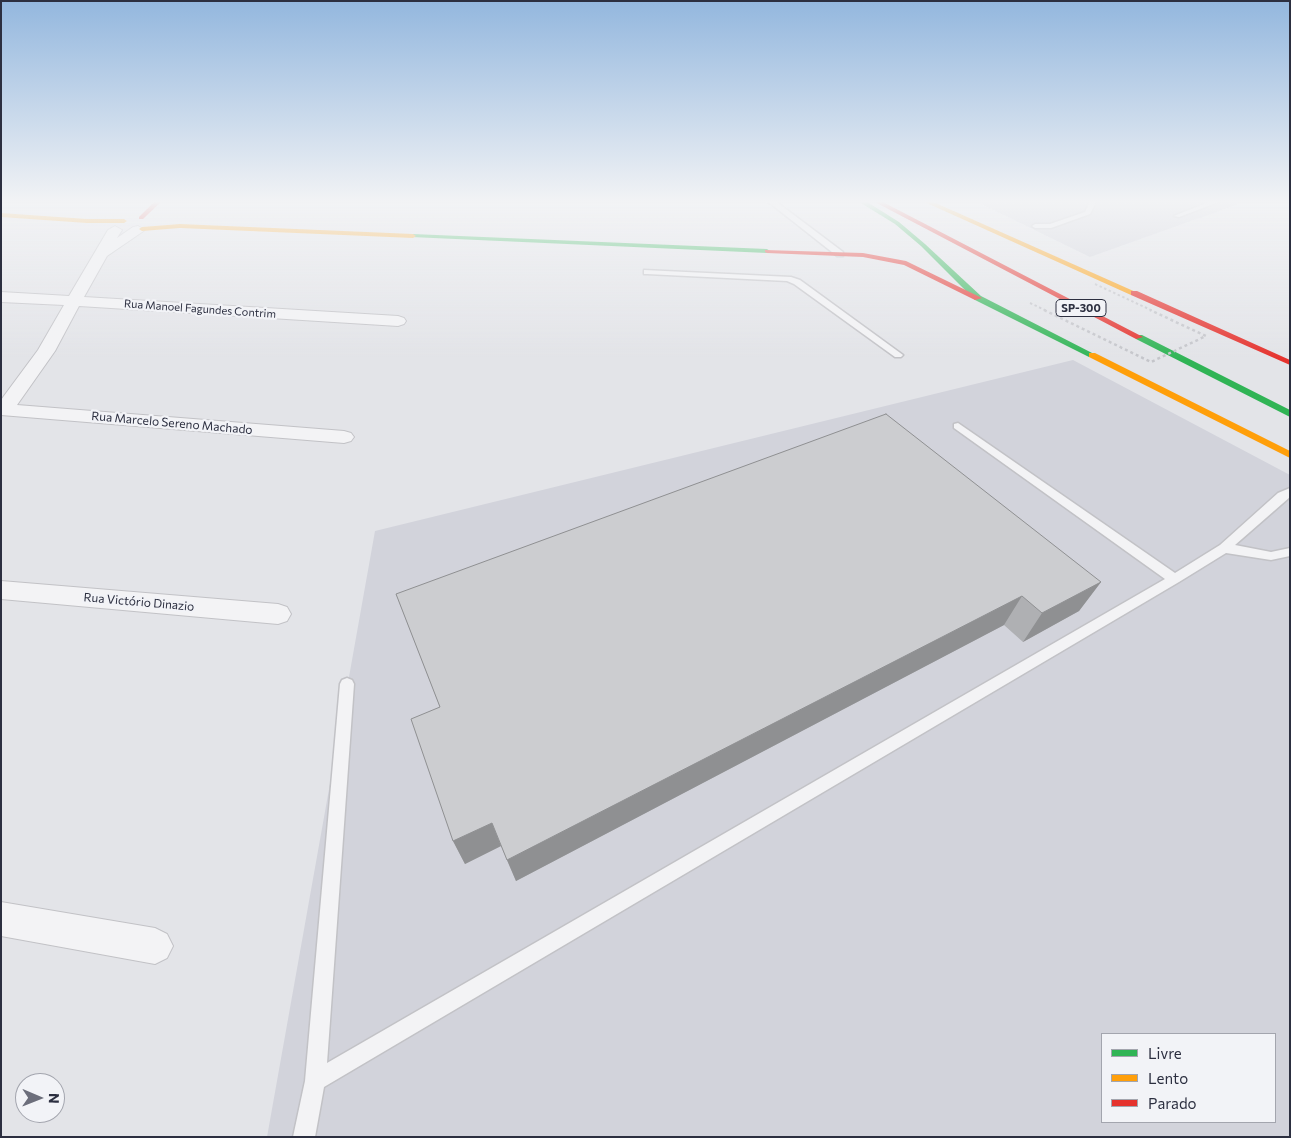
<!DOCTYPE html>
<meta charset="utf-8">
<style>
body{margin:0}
#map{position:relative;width:1291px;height:1138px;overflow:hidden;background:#e3e4e8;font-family:Commissioner,sans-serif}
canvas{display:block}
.frame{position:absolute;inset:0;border:2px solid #2c2f40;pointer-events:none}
.legend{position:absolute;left:1101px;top:1033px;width:175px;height:90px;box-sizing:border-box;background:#f2f3f7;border:1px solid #a3a5ae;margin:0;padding:6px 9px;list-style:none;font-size:15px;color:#2c2f40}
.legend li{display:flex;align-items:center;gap:10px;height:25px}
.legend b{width:25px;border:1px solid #a3a5ae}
.north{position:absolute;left:15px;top:1073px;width:50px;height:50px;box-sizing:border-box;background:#f2f3f7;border:1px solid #a3a5ae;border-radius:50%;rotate:91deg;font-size:14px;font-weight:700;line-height:20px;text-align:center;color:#2c2f40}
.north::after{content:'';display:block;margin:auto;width:18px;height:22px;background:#6c6e7b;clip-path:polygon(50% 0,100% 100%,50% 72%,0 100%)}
</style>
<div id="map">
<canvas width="1291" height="1138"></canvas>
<div class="frame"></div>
<ul class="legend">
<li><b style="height:6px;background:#30b455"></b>Livre</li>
<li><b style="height:6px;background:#ff9f0a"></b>Lento</li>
<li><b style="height:6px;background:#e5322d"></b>Parado</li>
</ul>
<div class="north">N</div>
</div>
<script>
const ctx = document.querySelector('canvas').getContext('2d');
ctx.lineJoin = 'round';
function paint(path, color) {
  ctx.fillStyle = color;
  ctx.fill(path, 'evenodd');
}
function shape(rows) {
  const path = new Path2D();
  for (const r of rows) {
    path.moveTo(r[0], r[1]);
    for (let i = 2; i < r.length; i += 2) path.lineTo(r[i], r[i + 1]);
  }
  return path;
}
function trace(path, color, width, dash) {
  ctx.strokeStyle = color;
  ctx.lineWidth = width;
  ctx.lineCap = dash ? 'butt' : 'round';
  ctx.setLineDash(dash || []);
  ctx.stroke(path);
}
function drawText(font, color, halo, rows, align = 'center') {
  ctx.font = font + ' Commissioner,sans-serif';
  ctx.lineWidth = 4.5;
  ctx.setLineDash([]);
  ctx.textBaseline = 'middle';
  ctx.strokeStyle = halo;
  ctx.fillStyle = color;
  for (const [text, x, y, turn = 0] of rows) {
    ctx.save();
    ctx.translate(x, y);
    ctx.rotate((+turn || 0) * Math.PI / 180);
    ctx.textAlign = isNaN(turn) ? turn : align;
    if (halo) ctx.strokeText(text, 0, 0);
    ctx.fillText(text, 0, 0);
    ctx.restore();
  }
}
paint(shape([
 [973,200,1250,200,1090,257],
 [1073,360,1290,475,1290,1137,267,1137,375,531],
 [1102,1034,1275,1034,1275,1122,1102,1122]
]), '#d2d3db');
const lane = shape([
 [766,200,774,200,843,252,843,256,837,256,766,200],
 [1091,200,1097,200,1090,214,1051,228,1035,228,1032,226,1035,224,1050,224,1085,212,1091,200],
 [1214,200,1224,200,1179,217,1174,216,1214,200],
 [644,270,791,277,800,280,903,355,901,357,895,357,794,284,787,281,647,274,644,274,644,270],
 [958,423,1175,573,1220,545,1278,493,1290,488,1290,497,1235,545,1271,552,1290,548,1290,556,1271,560,1226,553,1179,582,324,1087,315,1137,293,1137,305,1081,340,684,342,680,347,678,352,680,354,684,327,1063,1165,579,954,428,954,424,958,423]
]);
const street = shape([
 [115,226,122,230,117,238,133,227,138,226,145,230,107,256,84,297,398,316,404,318,406,321,404,324,398,326,79,306,55,351,17,405,344,431,351,433,354,437,351,441,344,443,1,415,1,400,38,350,64,305,1,302,1,292,69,296,108,230,115,226],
 [1,581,278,604,287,607,291,614,287,621,278,624,1,599,1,581],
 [1,902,155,928,167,934,173,946,167,958,155,964,1,936,1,902]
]);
trace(lane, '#c2c2c6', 3);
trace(street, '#c2c2c6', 2);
paint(lane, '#f3f3f5');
paint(street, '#f3f3f5');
paint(shape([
 [856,200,864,200,899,222,925,244,981,296,1096,355,1089,357,975,300,921,246,895,224,856,200],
 [413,234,767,249,770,251,767,253,411,237,411,235,413,234],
 [1136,335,1142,335,1290,410,1290,417,1136,339,1136,335]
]), '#30b455');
paint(shape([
 [920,200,929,200,1138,293,1131,295,920,200],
 [1,213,87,219,124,219,127,221,124,223,87,223,1,217,1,213],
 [180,224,413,234,416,236,413,238,180,228,142,231,139,229,142,227,180,224],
 [1089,353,1095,353,1290,451,1290,458,1089,357,1089,353]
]), '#ff9f0a');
paint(shape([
 [156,200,163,200,143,219,139,219,139,217,156,200],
 [871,200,879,200,1143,337,1136,339,871,200],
 [765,250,863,253,906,261,982,298,975,300,904,265,863,257,767,253,765,252,765,250],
 [1131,291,1137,291,1290,360,1290,365,1131,295,1131,291]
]), '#e5322d');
trace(shape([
 [1095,284,1153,311],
 [1030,303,1047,311]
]), '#c4c5ca', 2, [2.5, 2.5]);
trace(shape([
 [1044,310,1151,362,1206,336,1150,310]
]), '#c4c5ca', 2.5, [3, 3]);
paint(shape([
 [1101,582,1079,611,1023,642,1004,625,516,881,501,846,465,864,453,841,440,707,396,594]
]), '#afb0b3');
paint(shape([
 [1101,582,1079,611,1023,642,1042,613],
 [1022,596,1004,625,516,881,507,860],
 [492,823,501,846,465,864,453,841]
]), '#8f9092');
const building = shape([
 [886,414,1101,582,1042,613,1022,596,507,860,492,823,453,841,411,719,440,707,396,594,886,414]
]);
paint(building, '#cccdd0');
trace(building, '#8f9092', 1);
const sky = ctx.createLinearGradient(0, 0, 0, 360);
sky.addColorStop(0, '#93b7de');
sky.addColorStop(0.56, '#f2f3f5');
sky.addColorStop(1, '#f2f3f500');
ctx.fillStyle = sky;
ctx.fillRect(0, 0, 1291, 360);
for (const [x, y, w] of [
 [1081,308,50]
]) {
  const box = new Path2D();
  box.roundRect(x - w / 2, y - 8.5, w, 17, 4);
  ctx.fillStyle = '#f2f3f7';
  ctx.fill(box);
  trace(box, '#2c2f40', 1);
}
drawText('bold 11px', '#2c2f40', null, [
 ["SP-300",1081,308]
]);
drawText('11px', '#2c2f40', '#f2f3f7', [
 ["Rua Manoel Fagundes Contrim",200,309,4]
]);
drawText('12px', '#2c2f40', '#f2f3f7', [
 ["Rua Marcelo Sereno Machado",172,423,5],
 ["Rua Victório Dinazio",139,602,5]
]);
</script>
